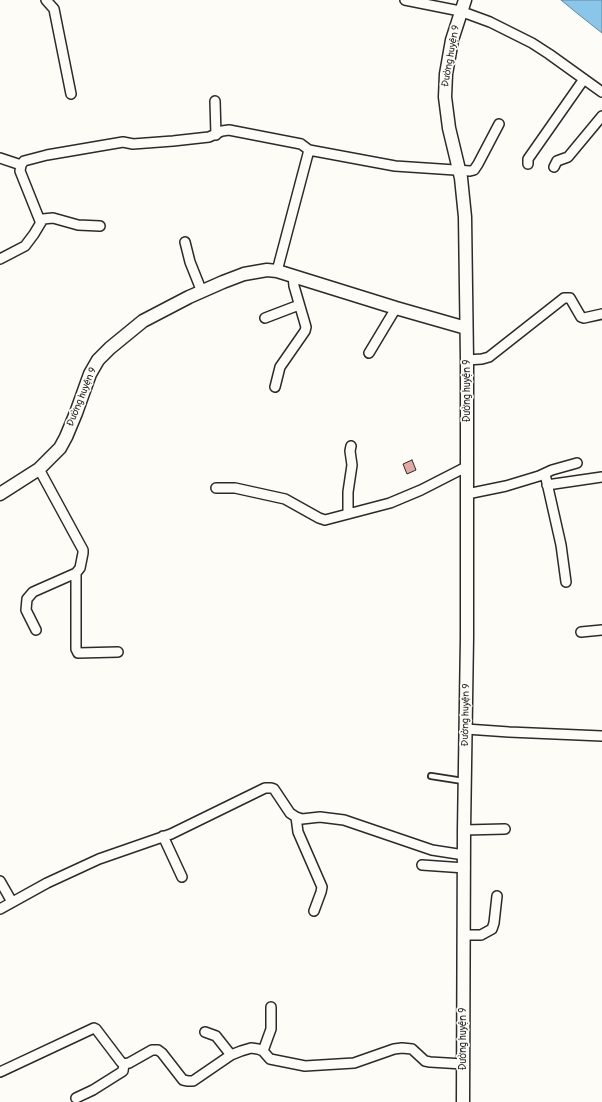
<!DOCTYPE html>
<meta charset="utf-8">
<style>
body{margin:0}
canvas{display:block;background:#fdfcf7}
</style>
<canvas width="602" height="1102"></canvas>
<script>
const ctx = document.querySelector('canvas').getContext('2d');
ctx.lineJoin = 'round';
function paint(path, color) {
  ctx.fillStyle = color;
  ctx.fill(path, 'evenodd');
}
function shape(rows) {
  const path = new Path2D();
  for (const r of rows) {
    path.moveTo(r[0], r[1]);
    for (let i = 2; i < r.length; i += 2) path.lineTo(r[i], r[i + 1]);
  }
  return path;
}
function trace(path, color, width, dash) {
  ctx.strokeStyle = color;
  ctx.lineWidth = width;
  ctx.lineCap = dash ? 'butt' : 'round';
  ctx.setLineDash(dash || []);
  ctx.stroke(path);
}
function drawText(font, color, halo, rows, align = 'center') {
  ctx.font = font + ' Pangolin,sans-serif';
  ctx.lineWidth = 3.5;
  ctx.setLineDash([]);
  ctx.textBaseline = 'middle';
  ctx.strokeStyle = halo;
  ctx.fillStyle = color;
  for (const [text, x, y, turn = 0] of rows) {
    ctx.save();
    ctx.translate(x, y);
    ctx.rotate((+turn || 0) * Math.PI / 180);
    ctx.textAlign = isNaN(turn) ? turn : align;
    if (halo) ctx.strokeText(text, 0, 0);
    ctx.fillText(text, 0, 0);
    ctx.restore();
  }
}
const water = shape([
 [561,0,602,0,602,33,578,14,561,0]
]);
paint(water, '#8ac6ea');
trace(water, '#64889e', 1);
const building = shape([
 [412,460,416,470,407,474,403,464,412,460]
]);
paint(building, '#e4a9a2');
trace(building, '#2b2b2b', 1);
const lane = shape([
 [431,776,463,781]
]);
const street = shape([
 [46,0,54,9,71,94],
 [405,0,460,11,490,22,532,43,549,54,602,92],
 [215,101,216,135],
 [309,150,395,166,470,171,474,170,478,164,499,124],
 [0,158,21,165],
 [528,164,528,159,584,79],
 [554,167,557,161,568,157,602,116],
 [40,221,20,171,21,165,24,161,47,155,123,142,133,144,173,141,209,137,222,131,229,130,301,144,309,150,277,271],
 [185,242,190,262,202,292],
 [0,259,25,246,34,234,43,219,53,218,78,225,100,226],
 [265,318,299,305],
 [369,353,396,308],
 [467,360,482,359,489,357,564,298,570,298,581,317,584,318,602,314],
 [275,387,280,367,305,331,306,327,294,286,293,275],
 [545,474,561,545,566,582],
 [547,485,602,477],
 [216,488,235,488,285,499,319,518,325,520,390,503,421,490,466,467],
 [467,494,506,486,539,476,552,470,577,463],
 [348,514,348,492,352,465,350,451,351,446],
 [76,573,76,649,78,653,118,652],
 [36,630,26,610,27,599,33,592,76,573,80,568,83,553,83,550,39,469],
 [581,632,602,630],
 [466,729,509,732,602,736],
 [296,817,298,832,322,887,321,892,314,911],
 [464,830,505,829],
 [163,836,182,877],
 [422,865,465,868],
 [0,881,12,902],
 [0,909,47,883,99,859,171,834,265,788,271,788,274,789,290,813,296,817,302,819,320,817,344,820,432,850,464,855],
 [463,935,481,935,492,929,494,923,497,896],
 [205,1032,216,1036,231,1055],
 [263,1051,271,1029,271,1007],
 [0,1072,94,1028,96,1029,121,1062,124,1064,129,1063,152,1050,158,1050,162,1053,183,1080,188,1081,193,1081,231,1055,241,1051,251,1048,258,1049,263,1051,270,1059,305,1066,354,1063,394,1049,402,1048,412,1049,425,1061,430,1062,463,1064],
 [76,1098,93,1090,120,1073,123,1071,124,1064]
]);
const secondary = shape([
 [0,494,39,469,60,448,66,437,76,413,90,374,98,360,110,348,143,321,189,297,223,282,244,274,267,270,277,271,396,308,466,328],
 [463,1102,464,830,467,637,467,360,465,217,461,178,449,128,445,97,446,74,452,40,465,0]
]);
trace(lane, '#2b2b2b', 8);
trace(street, '#2b2b2b', 12);
trace(secondary, '#2b2b2b', 15);
trace(lane, '#fdfcf7', 4.5);
trace(street, '#fdfcf7', 9);
trace(secondary, '#fdfcf7', 12);
drawText('10px', '#2b2b2b', '#fdfcf7', [
 ["Đường huyện 9",451,56,-80],
 ["Đường huyện 9",467,391,-90],
 ["Đường huyện 9",82,397,-68],
 ["Đường huyện 9",466,715,-89],
 ["Đường huyện 9",463,1039,-90]
]);
</script>
